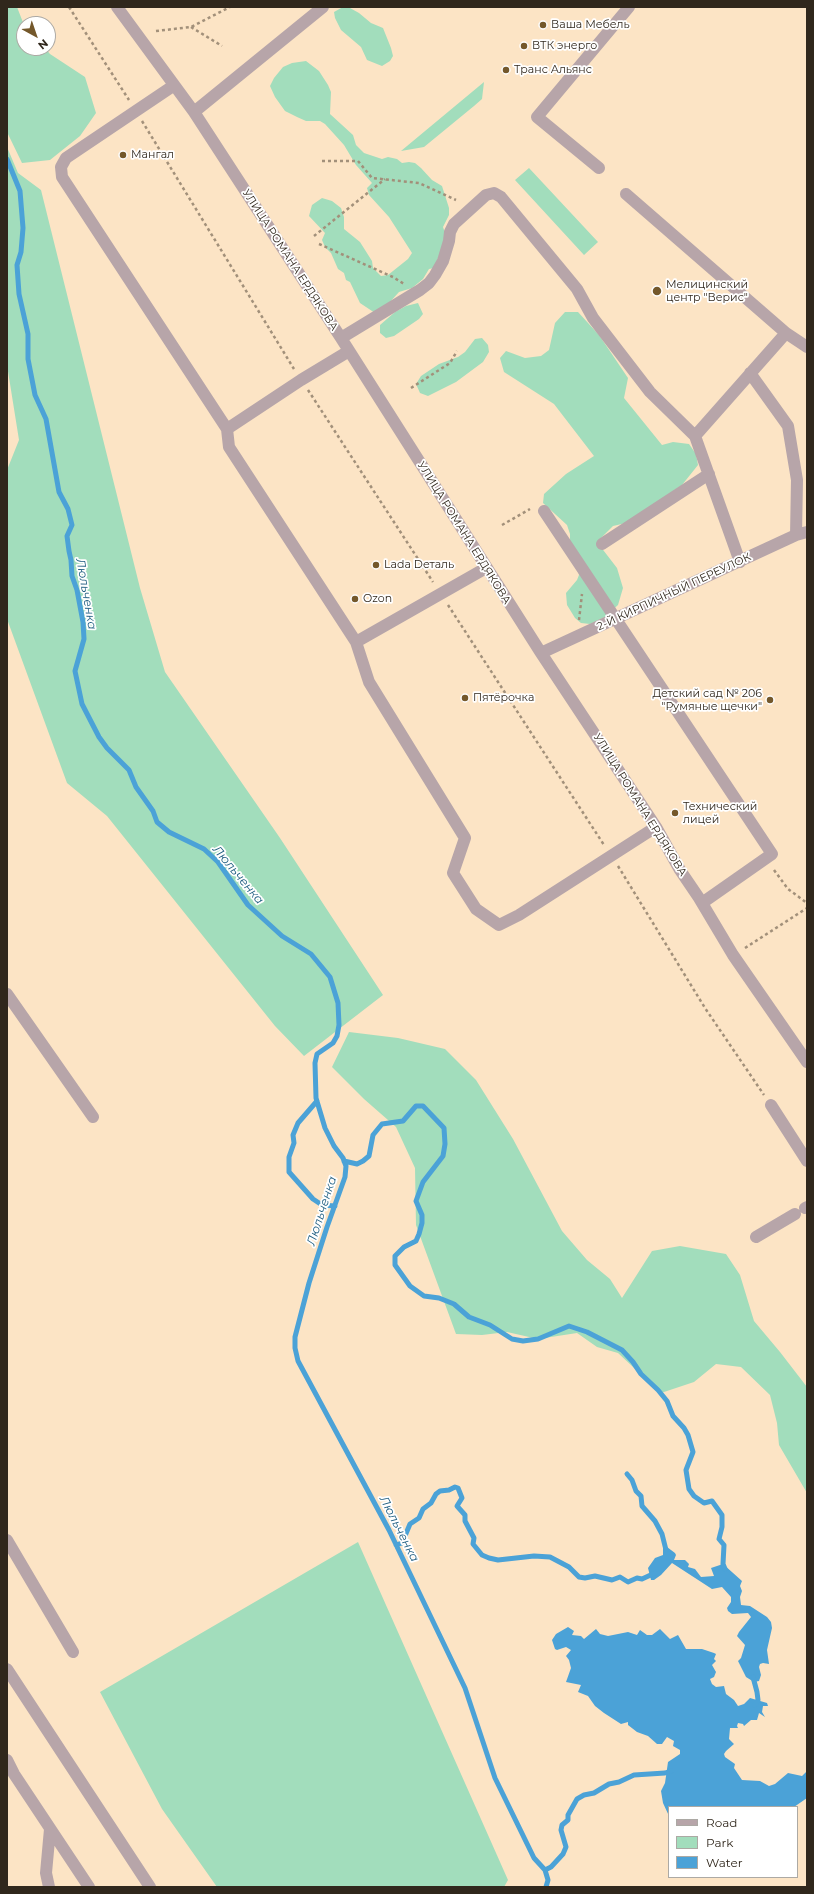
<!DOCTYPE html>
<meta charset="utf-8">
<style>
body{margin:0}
#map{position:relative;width:814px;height:1894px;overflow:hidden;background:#fce4c5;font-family:Montserrat,sans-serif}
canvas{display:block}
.frame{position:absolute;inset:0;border:8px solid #30271c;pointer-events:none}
.legend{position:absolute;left:668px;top:1806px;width:130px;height:72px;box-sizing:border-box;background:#fff;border:1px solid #aca9a4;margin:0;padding:5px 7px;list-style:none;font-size:12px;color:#30271c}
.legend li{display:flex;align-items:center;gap:8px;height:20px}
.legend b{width:20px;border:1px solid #aca9a4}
.north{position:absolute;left:16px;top:16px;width:40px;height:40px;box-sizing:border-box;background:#fff;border:1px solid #aca9a4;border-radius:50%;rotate:140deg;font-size:11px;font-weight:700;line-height:16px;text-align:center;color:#30271c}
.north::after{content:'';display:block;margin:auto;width:14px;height:18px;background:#74582b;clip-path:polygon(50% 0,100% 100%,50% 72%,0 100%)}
</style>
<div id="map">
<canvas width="814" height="1894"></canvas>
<div class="frame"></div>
<ul class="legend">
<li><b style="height:5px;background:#b7a5a9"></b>Road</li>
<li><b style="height:11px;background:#a2ddbc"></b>Park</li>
<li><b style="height:11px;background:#4ba2d7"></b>Water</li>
</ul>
<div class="north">N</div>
</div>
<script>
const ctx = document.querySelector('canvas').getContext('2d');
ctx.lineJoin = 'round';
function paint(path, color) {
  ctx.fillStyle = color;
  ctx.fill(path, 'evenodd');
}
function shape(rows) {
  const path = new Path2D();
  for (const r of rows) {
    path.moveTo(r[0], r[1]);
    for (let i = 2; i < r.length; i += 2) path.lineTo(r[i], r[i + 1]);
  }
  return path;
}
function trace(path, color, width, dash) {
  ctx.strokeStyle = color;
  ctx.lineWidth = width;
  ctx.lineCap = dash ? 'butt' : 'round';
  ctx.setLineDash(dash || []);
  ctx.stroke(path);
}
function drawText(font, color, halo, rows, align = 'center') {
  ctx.font = font + ' Montserrat,sans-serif';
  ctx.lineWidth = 3.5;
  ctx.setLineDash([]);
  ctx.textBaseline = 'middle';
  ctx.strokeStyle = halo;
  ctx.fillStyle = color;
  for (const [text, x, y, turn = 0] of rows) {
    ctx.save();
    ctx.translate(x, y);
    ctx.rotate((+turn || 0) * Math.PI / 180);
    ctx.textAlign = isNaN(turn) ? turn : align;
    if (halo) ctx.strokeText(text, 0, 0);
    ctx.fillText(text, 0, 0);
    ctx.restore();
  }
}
paint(shape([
 [7,7,17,7,24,25,24,48,45,48,50,54,85,77,96,113,80,136,50,160,22,163,7,132],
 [343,7,350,8,359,13,371,23,383,28,391,48,393,56,390,61,382,66,367,60,361,47,341,30,335,18,334,12],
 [306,61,319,71,328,85,331,92,330,114,353,135,356,145,364,153,382,159,388,157,397,159,402,163,409,162,415,163,421,168,432,180,442,186,449,208,449,215,443,227,445,233,444,243,434,268,429,269,423,279,412,288,399,292,389,303,375,313,360,303,350,282,346,280,344,273,338,269,331,253,325,247,322,240,325,233,309,216,312,205,322,198,332,201,341,208,344,217,344,229,360,242,372,261,373,268,381,276,388,275,408,259,412,253,389,217,369,195,367,188,372,183,356,165,344,145,325,124,320,121,306,121,297,117,285,111,275,97,270,86,274,78,283,67,292,63],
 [484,82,482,99,474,106,424,147,401,151],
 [7,147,18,173,41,190,140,588,165,672,280,838,383,995,304,1056,275,1026,107,816,67,783,7,619,7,470,19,440,7,365],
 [529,168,598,242,584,255,515,180],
 [418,303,423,314,419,319,394,336,386,338,380,333,380,325,395,312,406,306],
 [565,312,578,312,599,335,628,378,624,398,662,445,673,442,689,444,696,454,698,465,682,485,626,523,613,526,597,542,617,568,623,588,618,605,605,617,590,624,581,623,575,618,567,605,566,593,577,580,579,575,578,569,570,558,570,534,567,525,543,503,544,494,566,474,594,456,554,404,504,372,500,358,506,351,525,358,541,356,549,350,555,323],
 [482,338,488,345,489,352,483,362,456,382,428,396,420,393,416,384,421,376,439,364,458,357,465,352,475,339],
 [349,1032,398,1038,445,1049,476,1080,513,1139,562,1231,587,1260,610,1279,622,1298,652,1251,680,1246,726,1254,740,1275,754,1321,780,1352,807,1387,807,1493,779,1445,777,1423,770,1395,741,1367,716,1364,694,1382,661,1393,618,1353,597,1347,577,1333,538,1339,507,1332,482,1335,456,1334,416,1225,415,1168,396,1127,364,1099,332,1067],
 [358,1542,508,1880,504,1887,217,1887,162,1809,100,1692]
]), '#a2ddbc');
paint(shape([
 [663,1544,675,1553,676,1555,674,1560,685,1560,689,1564,688,1567,695,1569,701,1577,714,1576,711,1568,723,1564,742,1581,740,1586,742,1591,740,1597,741,1605,750,1606,767,1617,771,1622,772,1628,767,1650,769,1664,763,1663,760,1664,759,1667,761,1675,759,1681,754,1682,746,1677,738,1661,741,1658,745,1645,737,1636,739,1632,751,1617,748,1613,732,1614,728,1611,727,1608,731,1602,731,1597,722,1587,712,1589,672,1563,661,1575,654,1580,651,1580,648,1568,655,1558,663,1555],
 [568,1627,574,1631,572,1635,581,1636,584,1639,596,1629,600,1634,608,1636,628,1632,637,1635,640,1630,647,1635,652,1635,660,1629,670,1639,678,1635,686,1649,702,1649,714,1653,716,1654,714,1659,716,1661,712,1665,716,1672,714,1677,710,1679,712,1684,716,1687,724,1686,726,1694,734,1700,738,1706,744,1704,750,1698,767,1703,768,1706,763,1706,762,1712,765,1717,759,1713,757,1720,751,1720,744,1726,743,1724,738,1723,737,1726,738,1728,730,1728,729,1739,734,1744,726,1751,724,1754,725,1757,735,1764,734,1768,742,1780,760,1781,769,1786,775,1784,788,1773,802,1776,807,1771,807,1798,794,1807,669,1807,669,1816,663,1803,661,1791,665,1783,668,1762,680,1754,680,1750,673,1746,674,1741,667,1737,662,1744,657,1744,648,1736,637,1732,628,1725,628,1722,621,1724,604,1713,595,1706,588,1696,578,1692,581,1685,566,1682,571,1668,569,1660,566,1656,571,1650,566,1647,557,1650,555,1649,552,1640,556,1634]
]), '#4ba2d7');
trace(shape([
 [7,159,20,191,23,228,21,252,17,265,19,294,28,334,28,359,35,395,46,419,59,492,68,509,72,525,67,536,69,551,71,560,72,576,77,590,83,622,84,639,75,671,82,704,99,737,107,748,129,770,136,787,153,811,157,822,169,832,204,849,218,862,248,905,282,936,311,954,330,977,338,1003,339,1025,337,1036,333,1043,317,1054,315,1063,316,1098,325,1128,334,1146,343,1158,346,1166,345,1177,327,1227,309,1283,295,1337,295,1348,298,1361,389,1530,465,1688,495,1778,534,1858,545,1870,548,1880,546,1887],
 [317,1101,298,1123,293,1135,294,1143,289,1157,289,1172,313,1199,322,1205,335,1206],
 [344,1161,357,1164,363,1161,369,1156,373,1135,382,1124,403,1121,416,1106,423,1106,444,1128,445,1144,443,1156,423,1182,416,1201,422,1215,422,1223,419,1234,416,1241,404,1247,395,1256,395,1265,410,1286,424,1296,439,1298,454,1304,469,1317,490,1325,512,1339,523,1341,538,1339,569,1326,587,1332,622,1350,633,1362,641,1374,658,1390,667,1401,673,1416,684,1428,688,1435,693,1452,686,1470,689,1489,694,1496,704,1503,712,1501,722,1515,722,1527,719,1539,724,1545,723,1564,725,1569],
 [627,1474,632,1480,636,1491,641,1496,642,1506,655,1521,662,1534,666,1550],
 [396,1545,402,1543,410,1524,419,1518,423,1509,431,1503,436,1494,440,1491,449,1490,455,1487,458,1488,462,1498,457,1506,465,1515,465,1521,474,1538,473,1544,482,1555,489,1558,498,1560,534,1556,550,1557,569,1567,579,1577,585,1578,595,1576,612,1580,620,1577,628,1582,637,1578,642,1579,655,1573],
 [753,1677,757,1692,758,1700,755,1705],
 [545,1870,551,1867,563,1854,566,1847,561,1830,562,1825,568,1820,568,1815,577,1799,584,1795,594,1793,609,1784,619,1782,634,1775,665,1773,671,1771]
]), '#4ba2d7', 5);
trace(shape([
 [69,7,129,100],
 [191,27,222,46],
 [156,31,191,27,230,7],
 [142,121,294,369],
 [322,161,358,161,372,178,419,183,456,200],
 [314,236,385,179],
 [319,244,393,277,404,284],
 [411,388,450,363,457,351],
 [308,390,433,582],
 [502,525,530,509],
 [448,605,604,845],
 [579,620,582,594],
 [618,866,705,1008,764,1095],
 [774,870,788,889,807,903],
 [745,948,807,908]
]), '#a2907a', 2.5, [3, 3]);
trace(shape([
 [117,7,194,112,341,338,541,653,656,827,680,870,699,898,733,955,807,1062],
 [173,86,66,158,61,167,62,177,227,429,229,447,356,642,369,682,465,838,453,873,476,909,499,925,519,915,656,827],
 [194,112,323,7],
 [599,168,537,117,629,7],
 [626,194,786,333],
 [341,338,420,290,429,283,435,275,443,261,449,241,450,232,454,224,486,195,494,193,501,197,577,289,593,318,650,392,695,436,740,562],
 [750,373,788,426,797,480,796,535],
 [227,429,301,380,349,351],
 [695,436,786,333,807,347],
 [544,511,772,854,702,903],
 [602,544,709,474],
 [356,642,486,568],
 [541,653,796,535,807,532],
 [7,994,93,1117],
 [771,1105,807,1161],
 [805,1208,807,1207],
 [756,1237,795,1214],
 [7,1540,73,1652],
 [7,1669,150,1887],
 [7,1760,14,1774,89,1887],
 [49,1887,46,1873,50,1829]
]), '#b7a5a9', 12);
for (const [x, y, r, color] of [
 [543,25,4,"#74582b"],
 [524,46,4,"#74582b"],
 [506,70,4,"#74582b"],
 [123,155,4,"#74582b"],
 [657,291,5,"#74582b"],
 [376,565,4,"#74582b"],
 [355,599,4,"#74582b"],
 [465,698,4,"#74582b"],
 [770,700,4,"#74582b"],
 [675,813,4,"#74582b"]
]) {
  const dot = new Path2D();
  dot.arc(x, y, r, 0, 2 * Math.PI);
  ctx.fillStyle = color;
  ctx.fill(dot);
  trace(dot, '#fff', 1.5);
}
drawText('11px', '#30271c', '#fff', [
 ["Ваша Мебель",551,25],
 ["ВТК энерго",532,46],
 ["Транс Альянс",514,70],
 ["Мангал",131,155],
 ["Мелицинский",666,285],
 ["центр \"Верис\"",666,298],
 ["Lada Dеталь",384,565],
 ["Ozon",363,599],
 ["Детский сад № 206",762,694,"right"],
 ["\"Румяные щечки\"",762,707,"right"],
 ["Пятёрочка",473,698],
 ["Технический",683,807],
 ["лицей",683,820]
], 'left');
drawText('11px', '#30271c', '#fff', [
 ["УЛИЦА РОМАНА ЕРДЯКОВА",290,260,57],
 ["УЛИЦА РОМАНА ЕРДЯКОВА",464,533,58],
 ["2-Й КИРПИЧНЫЙ ПЕРЕУЛОК",674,592,-25],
 ["УЛИЦА РОМАНА ЕРДЯКОВА",640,805,58]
]);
drawText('italic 12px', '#1a5a7e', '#fff', [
 ["Люльченка",86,594,80],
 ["Люльченка",238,875,50],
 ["Люльченка",322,1211,-72],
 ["Люльченка",399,1529,63]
]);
</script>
